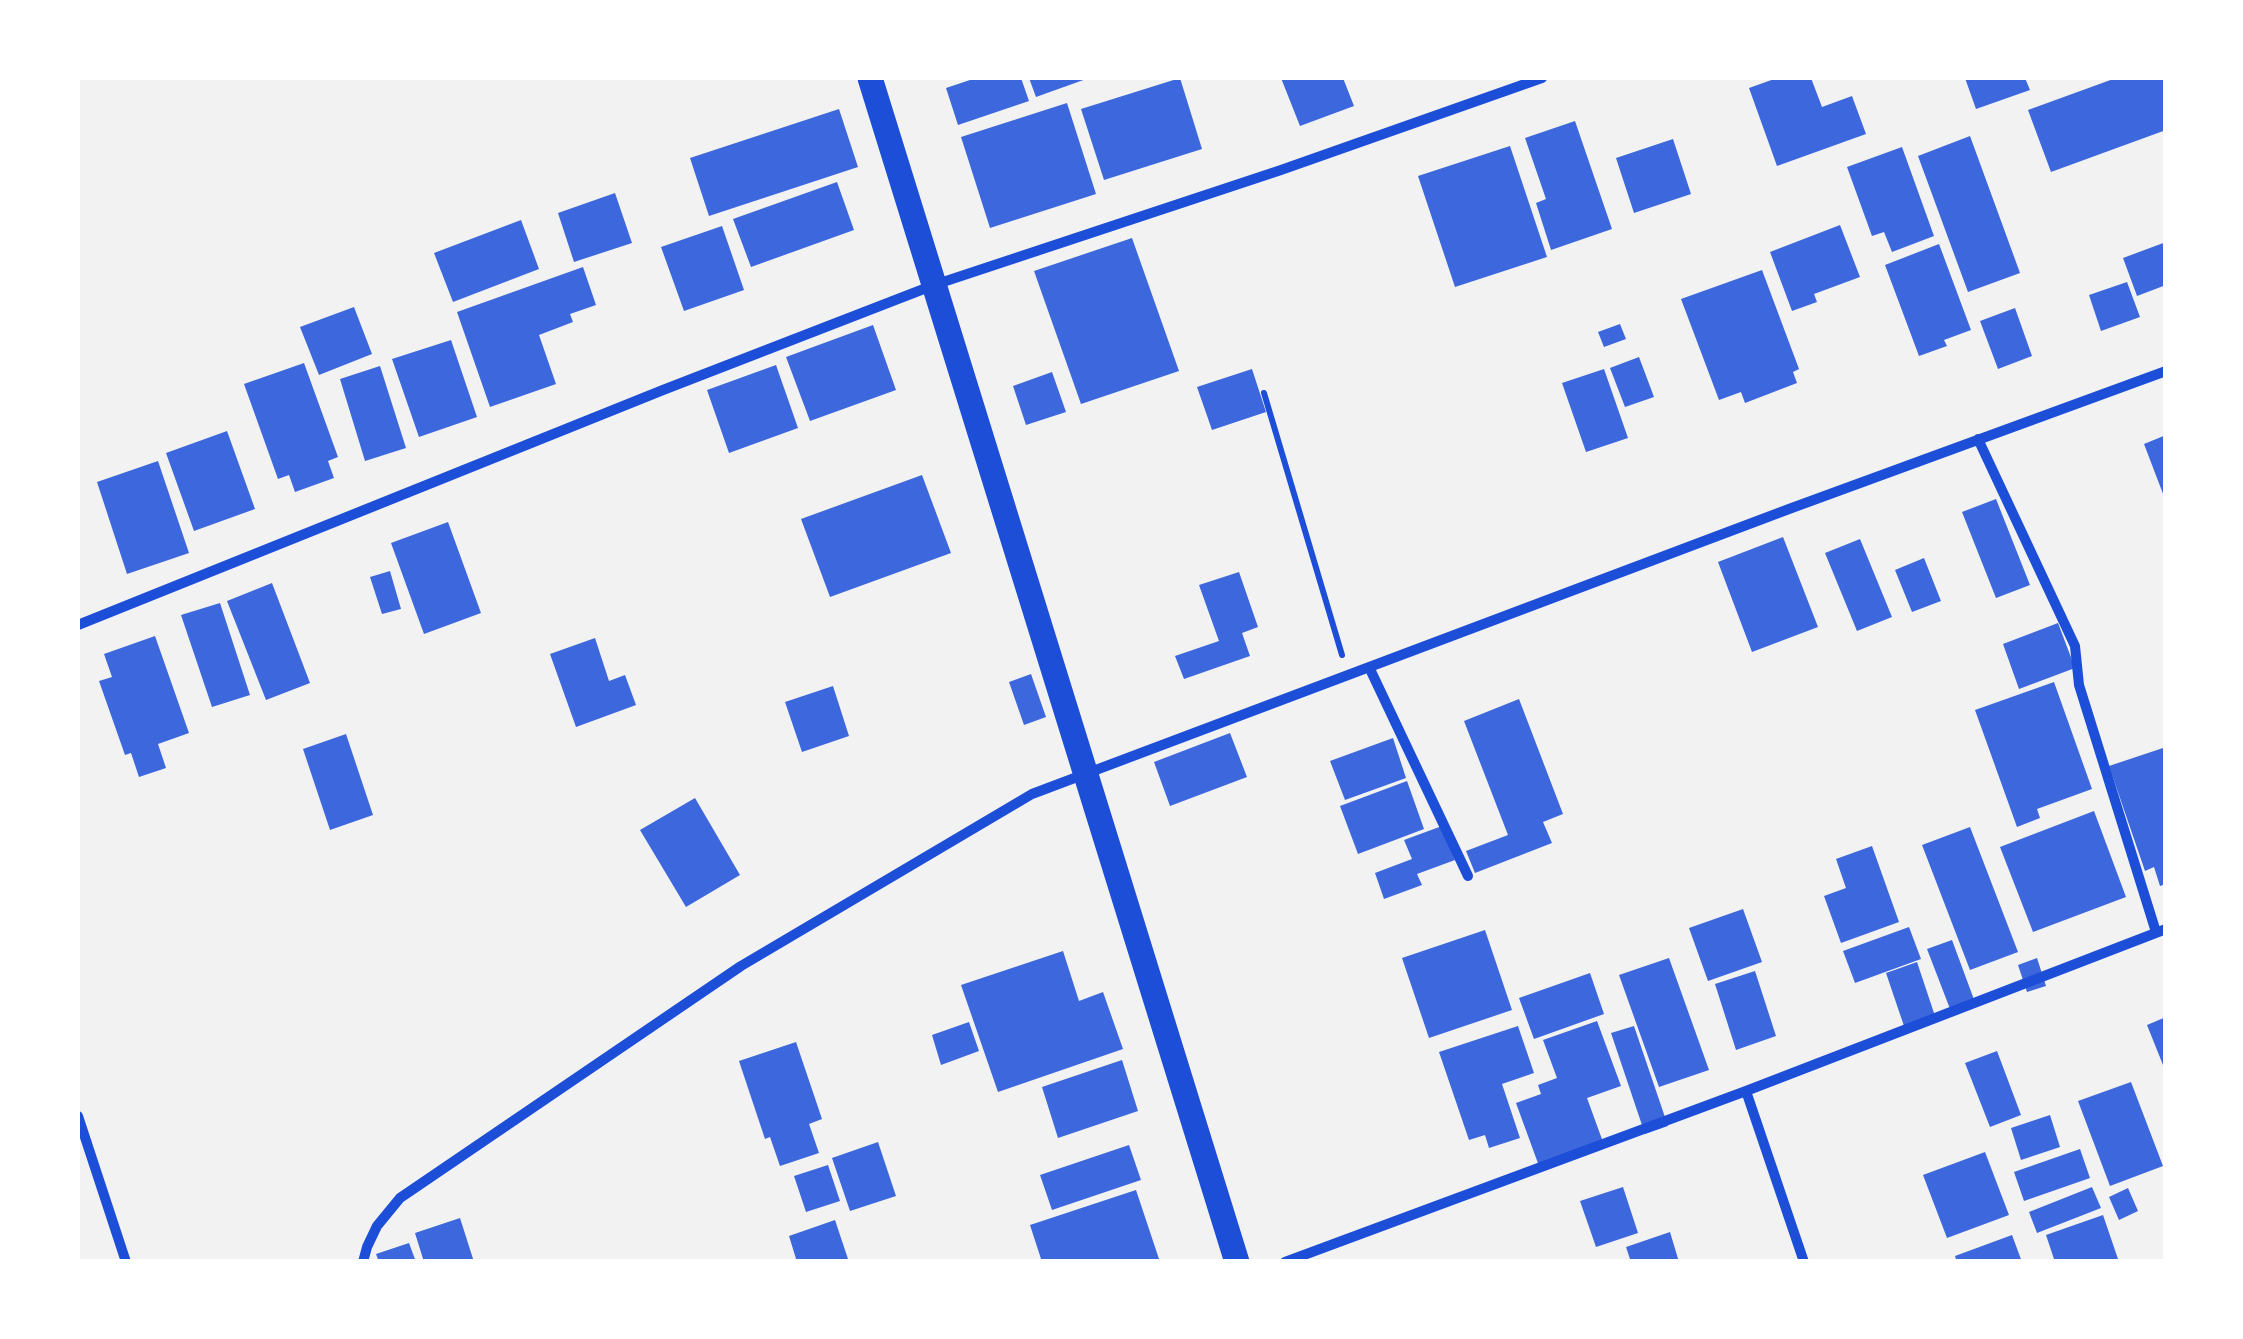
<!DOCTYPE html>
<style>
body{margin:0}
#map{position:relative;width:2243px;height:1339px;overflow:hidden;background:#f2f2f2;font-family:"DejaVu Sans",sans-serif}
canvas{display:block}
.frame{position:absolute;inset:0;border:80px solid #fff;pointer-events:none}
</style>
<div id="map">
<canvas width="2243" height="1339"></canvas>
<div class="frame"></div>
</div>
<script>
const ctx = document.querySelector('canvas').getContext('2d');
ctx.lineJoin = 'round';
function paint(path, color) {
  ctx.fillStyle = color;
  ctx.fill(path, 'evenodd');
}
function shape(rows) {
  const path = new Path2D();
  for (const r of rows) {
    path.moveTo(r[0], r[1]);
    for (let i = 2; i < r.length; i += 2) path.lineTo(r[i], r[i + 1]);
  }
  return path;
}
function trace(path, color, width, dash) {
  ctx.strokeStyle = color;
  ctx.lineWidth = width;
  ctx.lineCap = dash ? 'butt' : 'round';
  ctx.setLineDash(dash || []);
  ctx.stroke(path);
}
paint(shape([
 [976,78,1021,78,1029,101,958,125,946,88],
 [1029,78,1089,78,1036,97],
 [1180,78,1202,149,1104,180,1081,109],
 [1281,78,1343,78,1354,106,1300,126],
 [1777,78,1811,78,1822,107,1852,96,1866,134,1777,166,1749,88],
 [1965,78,2025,78,2030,90,1976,109],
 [2116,78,2166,78,2166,130,2051,172,2028,110],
 [1067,103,1096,194,990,228,961,137],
 [839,109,858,167,709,216,690,158],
 [1575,121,1612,229,1551,250,1536,203,1546,199,1525,138],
 [1970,136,2020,273,1968,292,1918,156],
 [1673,139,1691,194,1634,213,1616,158],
 [1510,146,1547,257,1455,287,1418,176],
 [1902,147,1934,236,1892,252,1884,232,1872,236,1847,167],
 [837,182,854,230,751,267,733,219],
 [615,193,632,243,574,262,558,213],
 [521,220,539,269,453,302,434,253],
 [1840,225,1860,277,1814,294,1817,302,1792,311,1770,252],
 [722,226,744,290,684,311,661,247],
 [1132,238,1179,371,1081,404,1034,271],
 [2166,242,2166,285,2137,296,2123,258],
 [1939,244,1971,330,1944,340,1947,346,1919,356,1885,265],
 [583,267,596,305,570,314,573,322,539,335,556,384,490,407,457,312],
 [1762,270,1799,369,1793,372,1797,383,1745,403,1741,392,1719,400,1681,299],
 [2127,282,2140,317,2101,331,2089,295],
 [354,307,372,354,319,375,300,327],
 [2015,308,2032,356,1998,369,1980,321],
 [1620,324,1626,339,1604,347,1598,332],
 [873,325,896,390,810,421,786,357],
 [451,340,477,417,419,437,392,359],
 [1639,357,1654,397,1625,407,1610,368],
 [304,363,338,457,328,461,334,478,295,492,289,475,278,479,244,384],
 [776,365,798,428,729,453,707,390],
 [380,366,406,448,365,461,340,379],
 [1252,369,1266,412,1212,430,1197,387],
 [1604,369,1628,438,1586,452,1562,383],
 [1052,372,1066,412,1026,425,1013,386],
 [227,431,255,509,194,531,166,453],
 [2166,435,2166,499,2165,499,2144,444],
 [158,461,189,553,127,574,97,482],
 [922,475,951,553,830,597,801,519],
 [1996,499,2030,585,1996,598,1962,512],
 [448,522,481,613,424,634,391,543],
 [1783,537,1818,627,1752,652,1718,562],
 [1860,539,1892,617,1857,631,1825,553],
 [1924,558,1941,601,1912,612,1895,570],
 [390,571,401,609,382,614,370,577],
 [1239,572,1258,627,1242,633,1250,656,1184,679,1175,656,1219,641,1199,585],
 [272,583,310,683,266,700,227,601],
 [220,603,250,695,212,707,181,615],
 [2058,623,2075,668,2019,689,2003,644],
 [155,636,189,733,158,744,166,768,139,777,131,753,125,755,99,681,112,677,104,654],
 [595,638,609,681,625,675,636,705,576,727,550,654],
 [1031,674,1046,717,1024,725,1009,682],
 [2054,682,2092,789,2037,809,2040,818,2017,827,1975,710],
 [833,686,849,736,802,752,785,702],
 [1519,699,1563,814,1543,822,1552,843,1475,873,1466,851,1508,835,1464,721],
 [1230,733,1247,777,1170,806,1154,762],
 [346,734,373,815,330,830,303,749],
 [1393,738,1406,778,1345,800,1330,761],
 [2166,747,2166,884,2160,886,2154,867,2145,871,2109,766],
 [1407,781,1424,829,1358,854,1340,806],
 [695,798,740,875,686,907,640,830],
 [2094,811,2126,897,2033,932,2000,847],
 [1442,826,1455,860,1417,874,1422,885,1384,899,1375,873,1412,859,1404,840],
 [1970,827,2018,952,1970,970,1922,845],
 [1872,846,1899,922,1841,943,1824,896,1846,888,1836,859],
 [1743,909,1762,962,1708,981,1689,928],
 [1909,927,1921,959,1855,983,1843,951],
 [1485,930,1512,1010,1429,1038,1402,958],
 [1952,940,1976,1005,1952,1014,1927,949],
 [1063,951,1079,1001,1103,992,1123,1049,998,1092,961,985],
 [1669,958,1709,1070,1659,1087,1619,975],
 [2037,958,2046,986,2027,992,2018,965],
 [1917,962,1936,1019,1905,1029,1886,973],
 [1755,971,1776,1036,1736,1050,1715,984],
 [1590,973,1604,1014,1534,1039,1519,998],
 [2166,1017,2166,1070,2165,1070,2147,1025],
 [1597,1021,1621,1086,1587,1098,1603,1142,1539,1166,1516,1103,1541,1094,1538,1085,1557,1078,1543,1040],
 [969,1022,979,1051,941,1065,932,1035],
 [1518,1026,1534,1073,1502,1084,1520,1138,1489,1148,1485,1135,1469,1140,1439,1052],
 [1634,1026,1668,1126,1645,1134,1611,1033],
 [796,1042,822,1119,809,1124,819,1153,780,1166,770,1137,765,1139,739,1061],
 [1997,1051,2021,1115,1990,1127,1965,1063],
 [1122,1060,1138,1111,1058,1138,1042,1087],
 [2131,1082,2163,1166,2110,1186,2078,1101],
 [2050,1115,2060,1147,2021,1160,2011,1128],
 [878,1142,896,1196,850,1211,832,1158],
 [1129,1145,1141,1180,1052,1210,1040,1175],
 [2080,1149,2090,1178,2024,1201,2014,1172],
 [1985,1152,2009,1215,1947,1238,1923,1175],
 [828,1165,840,1201,806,1212,794,1176],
 [1623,1187,1638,1233,1596,1247,1580,1201],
 [2092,1187,2101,1208,2037,1233,2029,1212],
 [2128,1188,2138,1211,2119,1220,2109,1197],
 [1136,1190,1160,1262,1042,1262,1030,1225],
 [2103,1215,2118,1259,2111,1262,2055,1262,2046,1235],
 [460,1218,474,1262,424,1262,415,1233],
 [835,1220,849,1262,797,1262,789,1236],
 [1670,1232,1679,1262,1631,1262,1626,1247],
 [2012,1235,2022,1262,1957,1262,1955,1256],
 [409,1243,416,1262,379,1262,376,1254]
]), '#3d67dc');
trace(shape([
 [1264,393,1342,655]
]), '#1d4ed8', 6);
trace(shape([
 [1978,439,2075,646,2079,685,2156,932],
 [78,625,663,390,934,285,1281,170,1542,78],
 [1369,667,1468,876],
 [1746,1091,1804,1262],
 [78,1116,126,1262],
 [363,1262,367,1247,377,1226,400,1198,741,966,1032,794,1789,509,2166,371],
 [1285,1262,1746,1091,2166,929]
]), '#1d4ed8', 10);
trace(shape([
 [870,78,1237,1262]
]), '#1d4ed8', 25);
</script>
